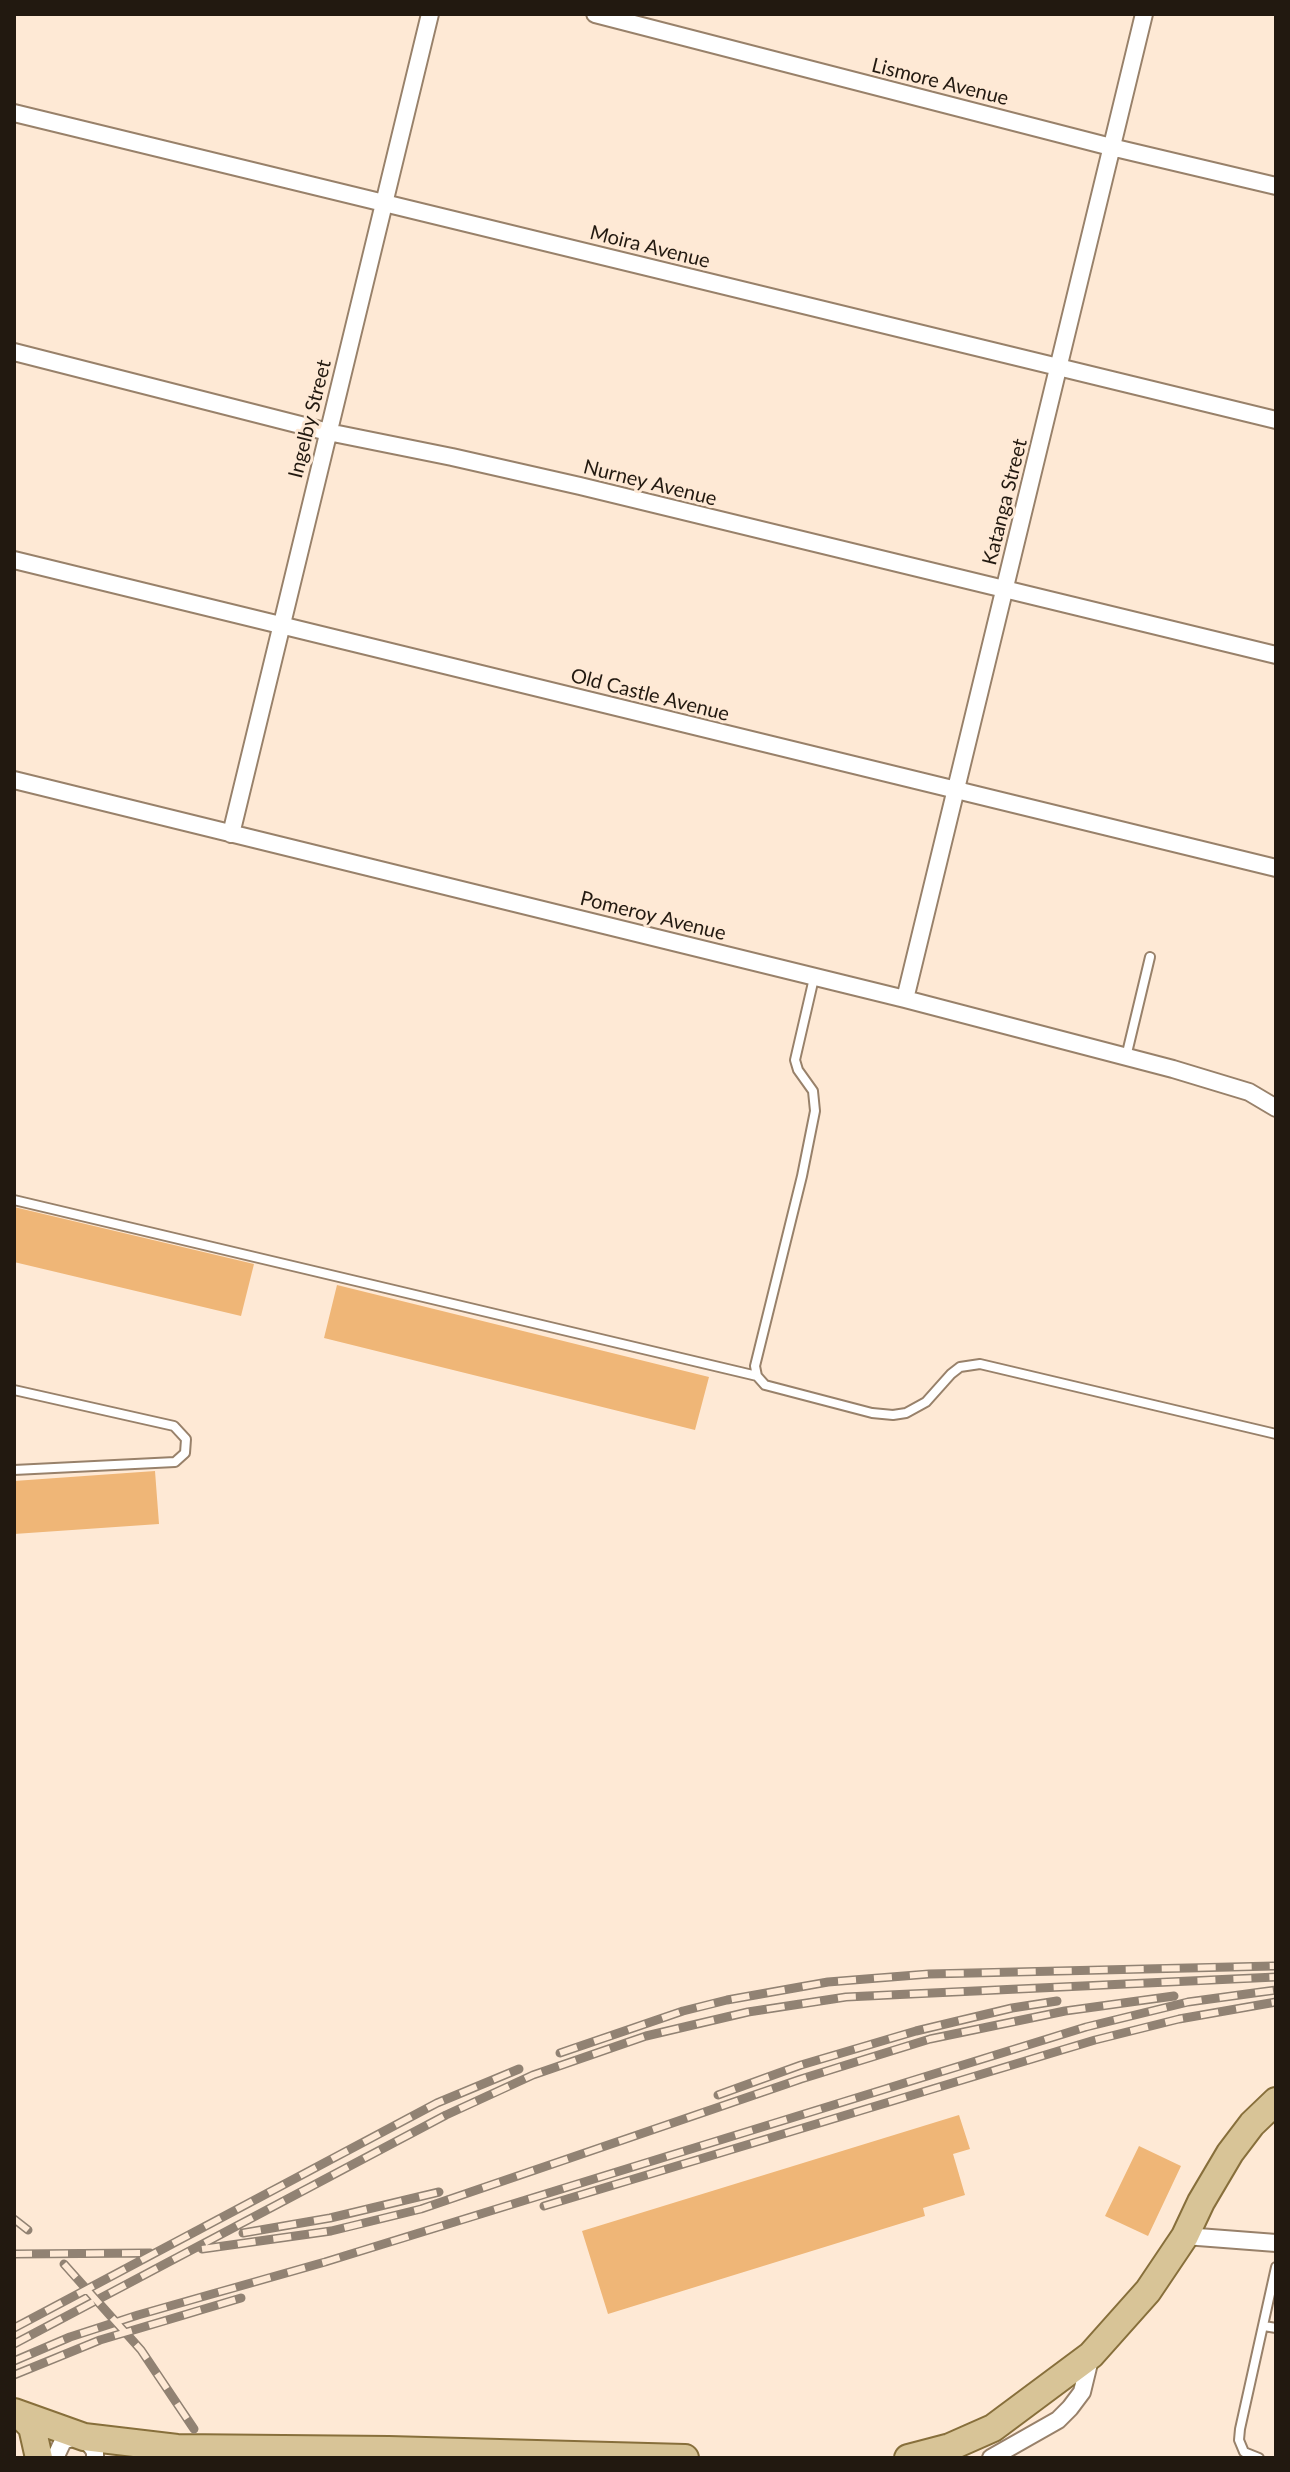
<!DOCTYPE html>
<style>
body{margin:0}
#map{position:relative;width:1290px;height:2472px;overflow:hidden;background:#fee9d5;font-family:Lato,sans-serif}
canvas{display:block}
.frame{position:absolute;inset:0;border:16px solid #221910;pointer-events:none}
</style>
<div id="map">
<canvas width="1290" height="2472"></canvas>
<div class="frame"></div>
</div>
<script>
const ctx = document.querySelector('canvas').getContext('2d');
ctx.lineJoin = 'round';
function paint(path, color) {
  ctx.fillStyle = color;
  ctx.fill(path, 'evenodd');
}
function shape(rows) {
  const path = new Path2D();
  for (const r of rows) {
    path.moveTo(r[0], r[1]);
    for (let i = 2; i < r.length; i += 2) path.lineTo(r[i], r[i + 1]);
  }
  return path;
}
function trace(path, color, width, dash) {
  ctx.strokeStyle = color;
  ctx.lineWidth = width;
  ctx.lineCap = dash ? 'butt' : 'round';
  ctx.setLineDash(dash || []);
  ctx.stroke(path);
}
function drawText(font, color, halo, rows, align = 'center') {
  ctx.font = font + ' Lato,sans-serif';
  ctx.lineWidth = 6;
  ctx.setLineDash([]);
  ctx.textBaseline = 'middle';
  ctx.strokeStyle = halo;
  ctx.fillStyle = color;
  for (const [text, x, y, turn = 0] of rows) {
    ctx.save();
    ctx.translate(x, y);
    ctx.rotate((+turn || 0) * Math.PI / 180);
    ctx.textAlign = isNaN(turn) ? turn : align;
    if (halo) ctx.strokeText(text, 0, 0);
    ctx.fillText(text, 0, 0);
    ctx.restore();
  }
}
paint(shape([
 [14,1207,254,1264,241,1316,14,1262],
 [337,1285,709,1377,695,1430,324,1338],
 [155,1471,159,1524,14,1534,14,1481],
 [959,2115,970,2149,953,2154,965,2195,923,2208,925,2216,608,2314,582,2231],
 [1139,2146,1181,2166,1148,2236,1105,2216]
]), '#efb677');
const service = shape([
 [814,978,795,1060,798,1070,813,1091,815,1111,802,1176,755,1366,757,1376,765,1385,872,1413,893,1415,906,1413,926,1402,951,1374,960,1367,980,1364,1276,1434],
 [1126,1057,1150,957],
 [14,1200,757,1376],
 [14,1390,174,1426,186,1439,185,1453,175,1462,14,1470],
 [1264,2326,1276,2328],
 [1259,2458,1244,2452,1239,2440,1240,2429,1276,2267]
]);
const minor = shape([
 [595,14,1111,147,1276,186],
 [14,113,1276,420],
 [14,352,328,432,452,457,580,486,1276,655],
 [14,560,1276,868],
 [14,780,905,999,1173,1069,1249,1092,1276,1108],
 [231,834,430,14],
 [905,999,1144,14],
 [1185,2236,1276,2243],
 [84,2437,95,2451,95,2458],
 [55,2458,63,2441,78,2436],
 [991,2458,1058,2420,1070,2408,1082,2392,1091,2355]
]);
const primary = shape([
 [14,2412,84,2437,177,2448,389,2450,685,2458],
 [19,2414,32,2427,39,2458],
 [908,2458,950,2447,993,2428,1091,2355,1148,2291,1185,2236,1201,2202,1230,2153,1252,2124,1276,2101]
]);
trace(service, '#98816a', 12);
trace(minor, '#98816a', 20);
trace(primary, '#876f3b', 30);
trace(service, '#fff', 8);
trace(minor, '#fff', 16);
trace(primary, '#d8c497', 26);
const rail = shape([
 [560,2053,683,2011,727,2000,828,1982,929,1974,1274,1966],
 [718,2095,801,2065,916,2031,1012,2008,1057,2001],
 [544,2206,1095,2040,1179,2019,1276,2002],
 [14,2219,28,2230],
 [243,2233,330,2218,439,2192],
 [202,2249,331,2231,421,2209,801,2079,930,2039,1065,2011,1174,1996],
 [14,2254,150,2253],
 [64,2264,141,2350,194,2429],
 [14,2328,437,2103,519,2069],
 [14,2344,446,2115,533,2075,646,2036,748,2012,846,1997,1276,1977],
 [14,2361,70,2337,138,2315,325,2262,1086,2027,1188,2002,1276,1990],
 [14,2375,100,2340,241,2298]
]);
trace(rail, '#918273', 9);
trace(rail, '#fee9d5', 6, [18]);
drawText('20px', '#221910', '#fee9d5', [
 ["Lismore Avenue",940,82,14],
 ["Moira Avenue",650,247,14],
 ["Ingelby Street",310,419,-76],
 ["Nurney Avenue",650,483,14],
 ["Katanga Street",1005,502,-76],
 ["Old Castle Avenue",650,695,14],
 ["Pomeroy Avenue",653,916,14]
]);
</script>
